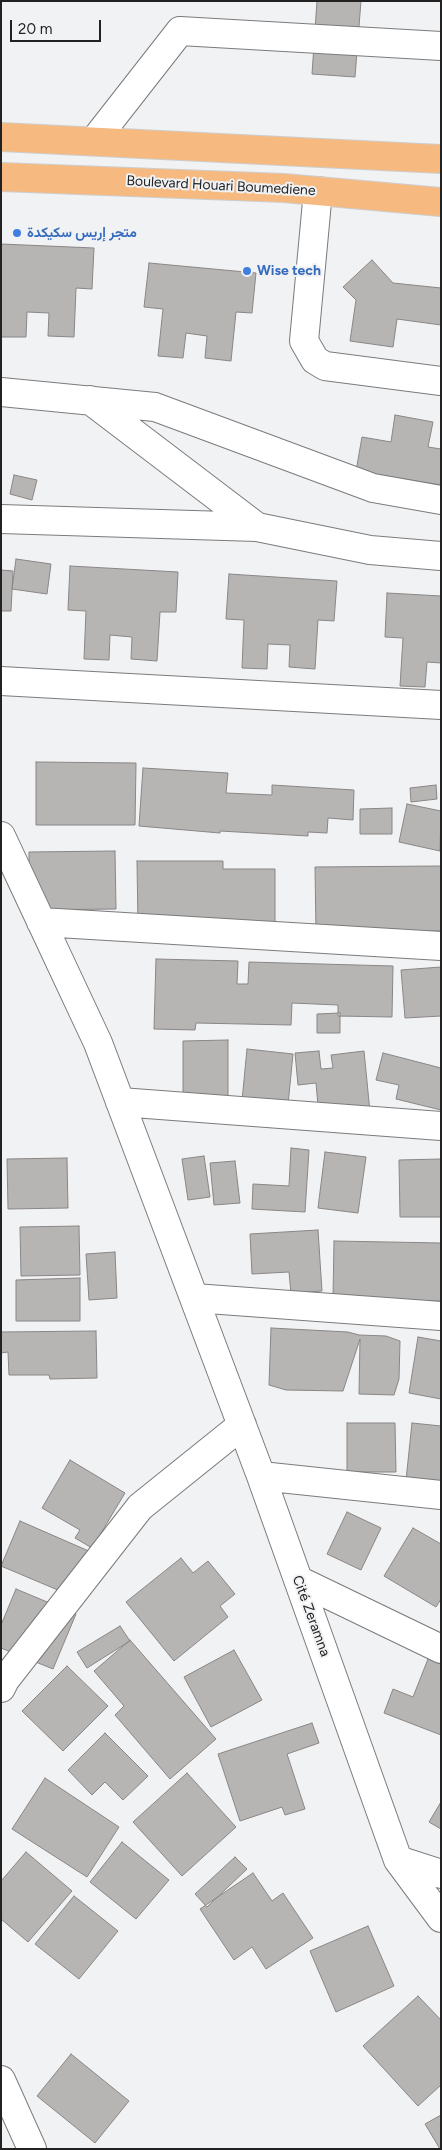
<!DOCTYPE html>
<meta charset="utf-8">
<style>
body{margin:0}
#map{position:relative;width:442px;height:2150px;overflow:hidden;background:#f1f2f4;font-family:Figtree,sans-serif}
canvas{display:block}
.frame{position:absolute;inset:0;border:2px solid #222223;pointer-events:none}
.scale{position:absolute;left:10px;top:20px;width:91px;height:22px;box-sizing:border-box;border:2px solid #222223;border-top:0;padding-left:6px;font-size:15px;line-height:18px;white-space:nowrap;color:#222223;-webkit-text-stroke:4px #f1f2f4;paint-order:stroke}
</style>
<div id="map">
<canvas width="442" height="2150"></canvas>
<div class="frame"></div>
<div class="scale">20 m</div>
</div>
<script>
const ctx = document.querySelector('canvas').getContext('2d');
ctx.lineJoin = 'round';
function paint(path, color) {
  ctx.fillStyle = color;
  ctx.fill(path, 'evenodd');
}
function shape(rows) {
  const path = new Path2D();
  for (const r of rows) {
    path.moveTo(r[0], r[1]);
    for (let i = 2; i < r.length; i += 2) path.lineTo(r[i], r[i + 1]);
  }
  return path;
}
function trace(path, color, width, dash) {
  ctx.strokeStyle = color;
  ctx.lineWidth = width;
  ctx.lineCap = dash ? 'butt' : 'round';
  ctx.setLineDash(dash || []);
  ctx.stroke(path);
}
function drawText(font, color, halo, rows, align = 'center') {
  ctx.font = font + ' Figtree,Vazirmatn,sans-serif';
  ctx.lineWidth = 4;
  ctx.setLineDash([]);
  ctx.textBaseline = 'middle';
  ctx.strokeStyle = halo;
  ctx.fillStyle = color;
  for (const [text, x, y, turn = 0] of rows) {
    ctx.save();
    ctx.translate(x, y);
    ctx.rotate((+turn || 0) * Math.PI / 180);
    ctx.textAlign = isNaN(turn) ? turn : align;
    if (halo) ctx.strokeText(text, 0, 0);
    ctx.fillText(text, 0, 0);
    ctx.restore();
  }
}
const building = shape([
 [317,1,361,1,355,77,312,74,317,1],
 [1,244,94,248,92,289,76,288,74,337,48,336,49,313,27,312,26,337,1,337,1,244],
 [372,260,393,283,441,288,441,325,397,319,393,347,350,341,356,300,343,287,372,260],
 [149,263,256,273,252,313,236,312,231,361,205,358,207,336,186,333,183,358,158,356,163,309,144,307,149,263],
 [395,415,433,422,428,447,441,449,441,485,356,471,362,437,391,442,395,415],
 [14,475,37,480,32,500,10,494,14,475],
 [16,559,51,564,47,594,12,589,16,559],
 [70,566,178,572,176,612,160,612,157,661,131,659,132,637,110,635,109,660,84,659,86,611,68,610,70,566],
 [1,570,13,571,11,611,1,611,1,570],
 [229,574,337,581,334,621,318,620,315,669,289,667,290,645,268,644,267,669,242,668,244,620,226,619,229,574],
 [387,593,441,596,441,663,427,662,425,687,400,686,403,638,385,637,387,593],
 [36,762,136,763,135,825,36,825,36,762],
 [143,768,228,773,226,793,272,795,272,785,354,790,353,820,328,818,327,833,308,832,308,836,220,831,220,833,139,826,143,768],
 [436,785,437,799,411,802,410,788,436,785],
 [407,804,441,811,440,851,399,842,407,804],
 [392,808,392,834,360,834,360,809,392,808],
 [115,851,116,909,29,910,29,852,115,851],
 [137,861,223,861,223,869,275,869,275,931,138,925,137,861],
 [441,866,441,931,316,932,315,867,441,866],
 [156,959,238,961,237,984,248,984,249,962,393,966,392,1017,338,1016,338,1005,292,1003,291,1025,196,1023,195,1030,154,1029,156,959],
 [441,967,441,1016,405,1018,401,970,441,967],
 [340,1013,340,1033,317,1033,317,1014,340,1013],
 [228,1040,228,1102,183,1103,183,1041,228,1040],
 [247,1049,293,1054,287,1115,241,1111,247,1049],
 [319,1051,321,1069,333,1068,331,1055,364,1051,370,1112,319,1117,316,1083,298,1085,295,1053,319,1051],
 [383,1053,441,1068,441,1110,396,1099,399,1085,376,1080,383,1053],
 [291,1148,309,1150,305,1212,252,1209,253,1184,289,1186,291,1148],
 [325,1152,366,1157,358,1213,318,1208,325,1152],
 [204,1156,210,1197,188,1200,182,1159,204,1156],
 [67,1158,68,1208,8,1209,7,1159,67,1158],
 [441,1159,441,1217,400,1217,399,1160,441,1159],
 [235,1161,240,1203,214,1205,210,1163,235,1161],
 [79,1226,80,1275,21,1276,20,1227,79,1226],
 [318,1230,322,1291,291,1293,289,1272,252,1274,250,1234,318,1230],
 [334,1241,441,1243,441,1301,333,1299,334,1241],
 [115,1252,117,1298,89,1300,86,1254,115,1252],
 [80,1278,80,1321,16,1321,16,1280,80,1278],
 [271,1328,348,1332,359,1335,386,1336,400,1341,399,1379,394,1395,359,1394,360,1339,343,1391,286,1390,269,1385,271,1328],
 [96,1331,97,1378,50,1379,49,1375,9,1375,8,1352,1,1353,1,1332,96,1331],
 [418,1337,441,1341,441,1399,409,1393,418,1337],
 [347,1423,395,1423,396,1472,347,1472,347,1423],
 [412,1423,441,1426,441,1484,406,1480,412,1423],
 [70,1460,125,1493,92,1548,75,1538,80,1530,42,1508,70,1460],
 [347,1512,381,1528,361,1570,327,1554,347,1512],
 [20,1521,91,1552,72,1596,1,1566,20,1521],
 [413,1528,441,1544,441,1599,436,1607,384,1576,413,1528],
 [181,1558,193,1573,208,1561,235,1594,220,1606,228,1617,174,1661,126,1602,181,1558],
 [16,1589,76,1614,53,1669,1,1648,1,1625,16,1589],
 [120,1626,130,1641,87,1668,77,1652,120,1626],
 [130,1640,216,1739,170,1779,115,1715,124,1706,94,1671,130,1640],
 [234,1650,262,1700,211,1727,184,1677,234,1650],
 [428,1659,441,1664,441,1735,384,1713,393,1689,413,1697,428,1659],
 [67,1666,108,1706,63,1751,22,1711,67,1666],
 [312,1723,319,1743,287,1754,305,1809,285,1815,282,1807,240,1821,218,1754,312,1723],
 [105,1733,148,1776,123,1800,105,1782,92,1795,68,1770,105,1733],
 [187,1773,236,1827,182,1876,133,1822,187,1773],
 [45,1778,119,1827,87,1877,12,1829,45,1778],
 [441,1802,441,1829,429,1822,441,1802],
 [122,1842,169,1880,136,1919,90,1882,122,1842],
 [26,1852,72,1891,28,1942,1,1919,1,1881,26,1852],
 [235,1857,247,1869,207,1907,195,1894,235,1857],
 [253,1873,272,1901,283,1893,313,1938,266,1969,252,1947,234,1960,200,1909,253,1873],
 [74,1896,118,1931,79,1979,35,1944,74,1896],
 [368,1926,394,1986,336,2012,310,1951,368,1926],
 [418,1996,441,2020,441,2085,418,2106,363,2046,418,1996],
 [71,2054,129,2101,95,2143,37,2096,71,2054],
 [441,2115,441,2149,440,2149,425,2124,441,2115]
]);
paint(building, '#b7b5b3');
trace(building, '#898685', 1);
const minor = shape([
 [94,141,180,31,441,46],
 [318,191,304,341,315,360,325,366,441,381],
 [1,392,155,407,373,488,441,500],
 [1,519,257,527,90,400],
 [257,527,370,550,441,556],
 [1,681,441,705],
 [1,836,98,1043,261,1476],
 [41,922,441,946],
 [120,1102,441,1126],
 [194,1298,441,1316],
 [441,1495,261,1476,398,1860,441,1918],
 [298,1580,441,1649],
 [1,1688,5,1680,140,1507,242,1425],
 [398,1860,441,1874],
 [1,2080,32,2149]
]);
const highway = shape([
 [1,137,441,159],
 [1,177,284,188,441,202]
]);
trace(minor, '#7b7b7d', 30);
trace(highway, '#cececf', 30);
trace(minor, '#fff', 28);
trace(highway, '#f6ba80', 28);
for (const [x, y, r, color] of [
 [17,233,5,"#3f7fe0"],
 [247,271,5,"#3f7fe0"]
]) {
  const dot = new Path2D();
  dot.arc(x, y, r, 0, 2 * Math.PI);
  ctx.fillStyle = color;
  ctx.fill(dot);
  trace(dot, '#f1f2f4', 2);
}
drawText('14px', '#222223', '#f1f2f4', [
 ["Boulevard Houari Boumediene",221,186,3],
 ["Cité Zeramna",311,1616,70]
]);
drawText('bold 14px', '#366cbe', '#f1f2f4', [
 ["متجر إريس سكيكدة",27,233],
 ["Wise tech",257,271]
], 'left');
</script>
